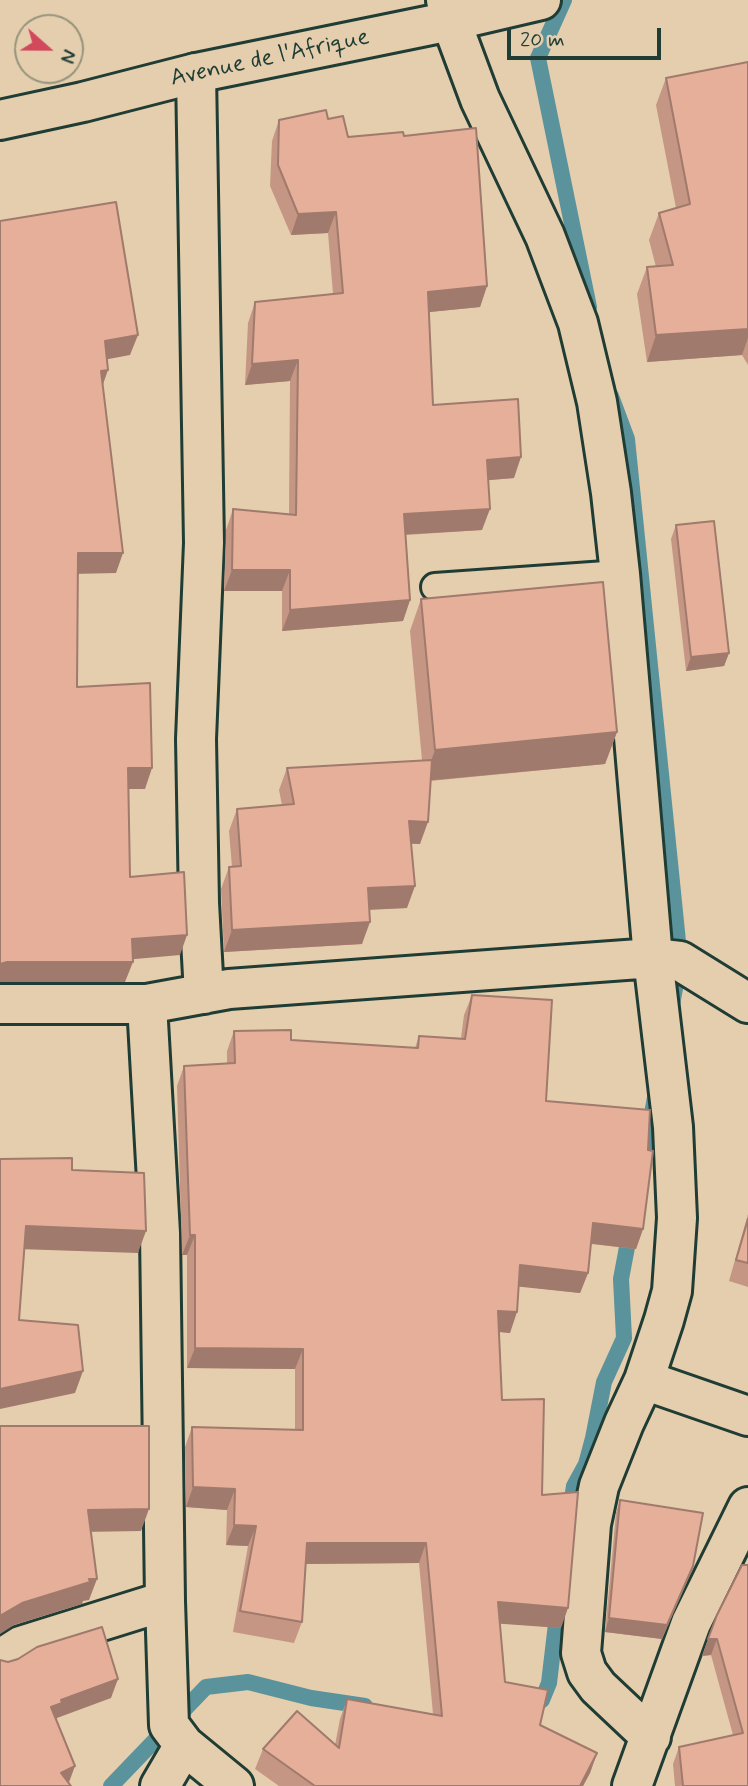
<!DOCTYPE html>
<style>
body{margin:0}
#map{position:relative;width:748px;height:1786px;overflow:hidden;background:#e5ceae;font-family:Mynerve,sans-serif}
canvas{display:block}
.north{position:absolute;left:14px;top:14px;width:70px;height:70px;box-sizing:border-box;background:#e5ceae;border:2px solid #96947d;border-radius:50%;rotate:111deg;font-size:19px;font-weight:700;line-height:28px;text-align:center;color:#1f3d34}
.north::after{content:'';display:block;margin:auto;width:24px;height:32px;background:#d1495b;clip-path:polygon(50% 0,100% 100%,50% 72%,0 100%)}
.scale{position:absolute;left:507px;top:28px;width:154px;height:32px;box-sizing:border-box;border:4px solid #1f3d34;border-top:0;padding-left:9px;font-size:21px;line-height:24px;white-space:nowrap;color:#1f3d34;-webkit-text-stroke:5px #e5ceae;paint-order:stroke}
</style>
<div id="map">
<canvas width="748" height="1786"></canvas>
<div class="north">N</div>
<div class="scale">20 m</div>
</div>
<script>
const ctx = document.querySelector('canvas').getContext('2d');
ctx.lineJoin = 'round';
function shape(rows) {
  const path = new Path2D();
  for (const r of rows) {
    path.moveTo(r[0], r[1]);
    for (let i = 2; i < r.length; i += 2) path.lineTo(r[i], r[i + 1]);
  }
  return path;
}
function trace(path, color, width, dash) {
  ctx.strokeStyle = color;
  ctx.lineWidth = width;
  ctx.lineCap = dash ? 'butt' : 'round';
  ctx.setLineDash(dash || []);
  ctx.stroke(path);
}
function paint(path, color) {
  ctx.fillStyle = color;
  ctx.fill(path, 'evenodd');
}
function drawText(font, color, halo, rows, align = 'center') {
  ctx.font = font + ' Mynerve,sans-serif';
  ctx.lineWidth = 5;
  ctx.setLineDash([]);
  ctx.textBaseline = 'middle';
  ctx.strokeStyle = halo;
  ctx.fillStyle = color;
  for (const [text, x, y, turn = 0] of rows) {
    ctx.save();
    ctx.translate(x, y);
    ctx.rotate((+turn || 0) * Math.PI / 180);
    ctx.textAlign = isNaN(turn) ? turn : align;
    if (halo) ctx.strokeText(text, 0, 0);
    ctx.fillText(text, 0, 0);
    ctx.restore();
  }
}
trace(shape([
 [564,0,538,58,589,307],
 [611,396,627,439,680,961,672,1005],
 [646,1146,656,1092],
 [570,1512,574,1486,586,1464,593,1438,604,1382,624,1338,621,1279,631,1226],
 [535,1705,542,1700,549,1683,558,1607],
 [111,1786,206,1687,248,1682,311,1698,365,1706]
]), '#5a939c', 16);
const service = shape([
 [435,587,620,574]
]);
const minor = shape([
 [446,0,451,21,480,99,545,236,578,323,597,402,611,493,620,574,653,958,673,1127,677,1218,672,1291,664,1320,644,1380,624,1423,599,1486,591,1524,581,1653,587,1672,598,1687,651,1737],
 [196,73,204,543,196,739,199,903,204,994],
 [0,1004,147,1004,229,989,653,958,680,961,748,1003],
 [147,1004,160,1233,165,1601,169,1725,184,1745,234,1786],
 [644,1380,748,1416],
 [0,1659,21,1646,165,1601],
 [160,1786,184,1745],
 [632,1786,691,1623,748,1507]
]);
const secondary = shape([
 [0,120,83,102,196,73,451,21,541,0]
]);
trace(service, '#1f3d34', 32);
trace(minor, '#1f3d34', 44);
trace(secondary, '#1f3d34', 44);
trace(service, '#e5ceae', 26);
trace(minor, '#e5ceae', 38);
trace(secondary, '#e5ceae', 38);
paint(shape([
 [748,62,748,365,742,355,647,362,637,294,647,267,656,267,649,240,659,213,676,208,656,105,666,78],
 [328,119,348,137,404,136,487,286,480,307,429,312,433,405,514,478,488,480,482,530,406,535,410,600,403,621,282,631,282,591,224,591,226,530,233,509,289,514,290,381,245,385,248,323,255,302,333,294,328,233,291,235,270,186,272,141,279,120],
 [676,525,729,653,724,666,686,671,671,539],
 [421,599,617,732,605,764,430,781,420,844,411,844,407,908,369,910,362,944,224,952,221,889,229,867,232,867,229,831,237,809,282,805,279,790,287,768,422,760,410,631],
 [472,995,546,1101,643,1229,636,1249,591,1244,588,1273,580,1293,519,1286,510,1333,499,1332,502,1400,542,1495,561,1628,500,1623,505,1682,540,1725,597,1753,590,1773,583,1786,279,1786,255,1769,263,1749,335,1745,340,1719,347,1699,433,1714,419,1563,305,1564,302,1622,294,1643,233,1632,248,1546,226,1545,227,1510,186,1507,185,1447,192,1427,295,1430,295,1369,187,1368,187,1255,182,1255,177,1086,184,1066,227,1064,227,1051,234,1031,291,1040,415,1048,419,1036,461,1038,464,1015],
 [748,1214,748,1287,729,1281],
 [620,1500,688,1579,662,1639,605,1632,616,1513],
 [742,1565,748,1786,675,1786,673,1764,679,1747,733,1735,711,1655,702,1656,717,1615]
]), '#c59684');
paint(shape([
 [336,212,328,233,291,235,298,214],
 [487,286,480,307,420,313,428,292],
 [748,329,748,338,742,355,647,362,656,335],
 [138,335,130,355,98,361,105,341],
 [298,360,290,381,245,385,252,364],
 [108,370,101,390,101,371],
 [521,457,514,478,479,481,487,460],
 [490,509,482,530,396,535,404,514],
 [78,553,123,553,116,573,71,574],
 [232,570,290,570,282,591,224,591],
 [410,600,403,621,282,631,290,610],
 [729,653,724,666,686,671,691,657],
 [617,732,605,764,424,781,435,750],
 [128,768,152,768,145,789,121,789],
 [409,821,428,822,420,844,401,843],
 [415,886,407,908,360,910,368,888],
 [370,922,362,944,224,952,232,930],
 [187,935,180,955,124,960,132,939],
 [7,962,133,962,125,982,0,982,0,964],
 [593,1223,643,1229,636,1249,586,1243],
 [26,1226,146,1231,138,1253,18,1249],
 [190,1235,195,1235,187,1255,182,1255],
 [520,1265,588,1273,580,1293,513,1286],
 [498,1311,517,1312,510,1333,490,1331],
 [195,1348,303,1349,295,1369,187,1368],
 [83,1371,75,1393,0,1409,0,1389],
 [193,1487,235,1489,227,1510,186,1507],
 [149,1509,141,1531,80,1532,88,1510],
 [234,1525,256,1526,248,1546,226,1545],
 [307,1543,426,1543,419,1563,299,1564],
 [693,1566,662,1639,605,1632,609,1618],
 [89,1579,97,1579,89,1600,83,1601,82,1604,14,1625,0,1634,0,1616,22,1603],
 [498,1602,568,1608,561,1628,490,1623],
 [708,1639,717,1639,711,1655,702,1656],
 [118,1679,111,1698,57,1718,56,1722,51,1707,61,1700],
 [597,1753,590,1773,583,1786,580,1786],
 [75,1766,68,1785,61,1773]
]), '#a07a6c');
const building = shape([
 [748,62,748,329,656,335,647,267,673,265,659,213,690,204,666,78,748,62],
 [326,110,328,119,343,116,348,137,403,132,404,136,476,128,487,286,428,292,433,405,518,399,521,457,487,460,490,509,404,514,410,600,290,610,290,570,232,570,233,509,296,515,298,360,252,364,255,302,343,293,336,212,298,214,278,165,279,120,326,110],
 [116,202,138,335,105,341,108,370,101,371,123,553,78,553,77,687,150,683,152,768,128,768,130,877,184,872,187,935,132,939,133,962,7,962,0,964,0,221,116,202],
 [714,521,729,653,691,657,676,525,714,521],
 [603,582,617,732,435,750,421,599,603,582],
 [432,760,428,822,409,821,415,886,368,888,370,922,232,930,229,867,241,866,237,809,294,804,287,768,432,760],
 [472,995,552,1000,546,1101,650,1110,648,1150,653,1151,643,1229,593,1223,588,1273,520,1265,517,1312,498,1311,502,1400,544,1399,542,1495,578,1492,568,1608,498,1602,505,1682,548,1690,540,1725,597,1753,580,1786,315,1786,263,1749,297,1711,339,1748,347,1699,442,1716,426,1543,307,1543,302,1622,240,1611,256,1526,234,1525,235,1489,193,1487,192,1427,303,1430,303,1349,195,1348,195,1235,190,1235,184,1066,235,1063,234,1031,291,1030,291,1040,418,1048,419,1036,465,1039,472,995],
 [72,1158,72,1170,144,1173,146,1231,26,1226,19,1320,78,1325,83,1371,0,1389,0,1159,72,1158],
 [748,1219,748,1263,736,1260,748,1219],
 [0,1426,149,1426,149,1509,88,1510,97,1579,89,1579,90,1582,22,1603,0,1616,0,1426],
 [620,1500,703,1513,693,1566,667,1625,609,1618,620,1500],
 [742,1565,748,1565,748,1786,683,1786,679,1747,743,1733,717,1639,708,1639,717,1615,742,1565],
 [102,1627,118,1679,61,1700,62,1703,51,1707,75,1766,61,1773,71,1786,0,1786,0,1660,8,1662,18,1659,37,1647,102,1627]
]);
paint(building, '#e5af9a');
trace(building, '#a07a6c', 2);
drawText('24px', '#1f3d34', '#e5ceae', [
 ["Avenue de l'Afrique",270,59,-12]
]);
</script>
